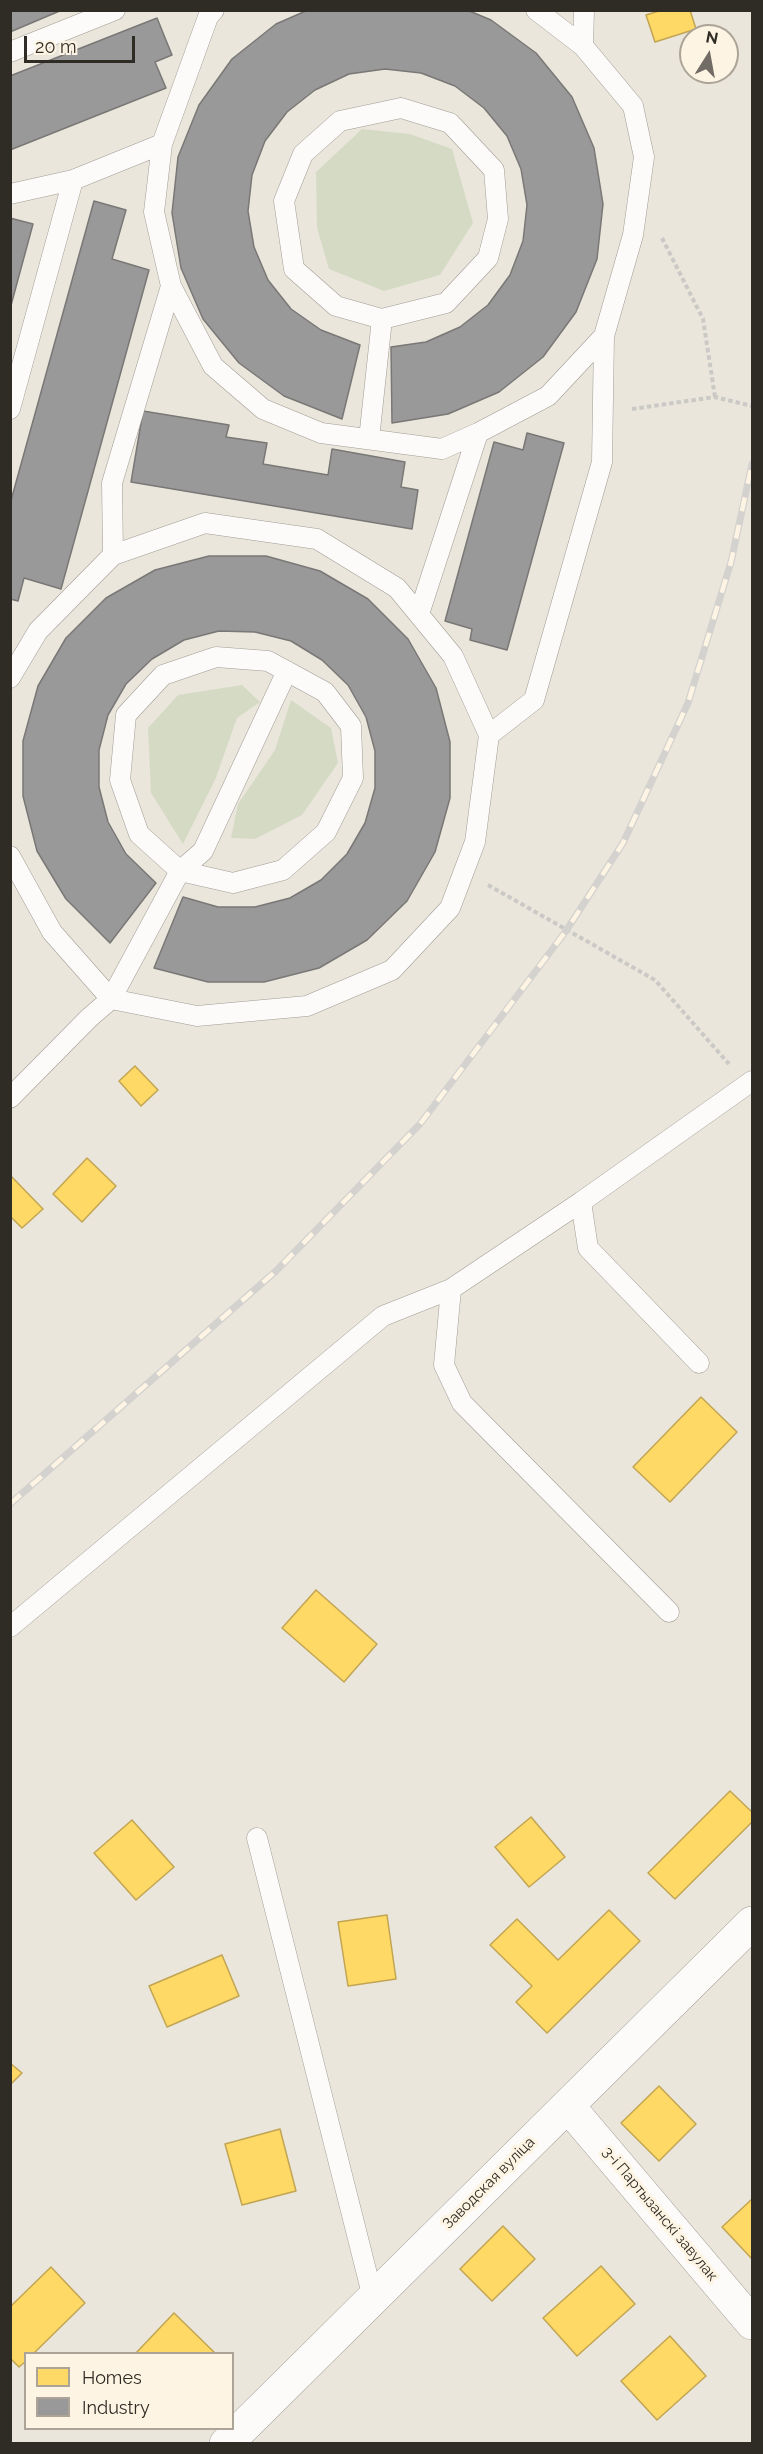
<!DOCTYPE html>
<meta charset="utf-8">
<style>
body{margin:0}
#map{position:relative;width:763px;height:2454px;overflow:hidden;background:#ebe6dc;font-family:Raleway,sans-serif}
canvas{display:block}
.frame{position:absolute;inset:0;border:12px solid #2f2b25;pointer-events:none}
.legend{position:absolute;left:24px;top:2352px;width:210px;height:78px;box-sizing:border-box;background:#fef4e3;border:2px solid #aba497;margin:0;padding:8px 10px;list-style:none;font-size:18px;color:#2f2b25}
.legend li{display:flex;align-items:center;gap:12px;height:30px}
.legend b{width:30px;border:2px solid #aba497}
.north{position:absolute;left:679px;top:24px;width:60px;height:60px;box-sizing:border-box;background:#fef4e3;border:2px solid #aba497;border-radius:50%;rotate:11deg;font-size:16px;font-weight:700;line-height:24px;text-align:center;color:#2f2b25}
.north::after{content:'';display:block;margin:auto;width:21px;height:27px;background:#716c65;clip-path:polygon(50% 0,100% 100%,50% 72%,0 100%)}
.scale{position:absolute;left:24px;top:36px;width:111px;height:27px;box-sizing:border-box;border:3px solid #2f2b25;border-top:0;padding-left:8px;font-size:18px;line-height:21px;white-space:nowrap;color:#2f2b25;-webkit-text-stroke:4px #fef4e3;paint-order:stroke}
</style>
<div id="map">
<canvas width="763" height="2454"></canvas>
<div class="frame"></div>
<ul class="legend">
<li><b style="height:16px;background:#ffd966"></b>Homes</li>
<li><b style="height:16px;background:#999"></b>Industry</li>
</ul>
<div class="north">N</div>
<div class="scale">20 m</div>
</div>
<script>
const ctx = document.querySelector('canvas').getContext('2d');
ctx.lineJoin = 'round';
function paint(path, color) {
  ctx.fillStyle = color;
  ctx.fill(path, 'evenodd');
}
function shape(rows) {
  const path = new Path2D();
  for (const r of rows) {
    path.moveTo(r[0], r[1]);
    for (let i = 2; i < r.length; i += 2) path.lineTo(r[i], r[i + 1]);
  }
  return path;
}
function trace(path, color, width, dash) {
  ctx.strokeStyle = color;
  ctx.lineWidth = width;
  ctx.lineCap = dash ? 'butt' : 'round';
  ctx.setLineDash(dash || []);
  ctx.stroke(path);
}
function drawText(font, color, halo, rows, align = 'center') {
  ctx.font = font + ' Raleway,sans-serif';
  ctx.lineWidth = 6;
  ctx.setLineDash([]);
  ctx.textBaseline = 'middle';
  ctx.strokeStyle = halo;
  ctx.fillStyle = color;
  for (const [text, x, y, turn = 0] of rows) {
    ctx.save();
    ctx.translate(x, y);
    ctx.rotate((+turn || 0) * Math.PI / 180);
    ctx.textAlign = isNaN(turn) ? turn : align;
    if (halo) ctx.strokeText(text, 0, 0);
    ctx.fillText(text, 0, 0);
    ctx.restore();
  }
}
paint(shape([
 [362,129,410,134,452,149,473,223,440,275,384,291,329,269,317,228,316,172],
 [242,685,260,702,237,718,215,780,183,844,151,793,148,728,178,695],
 [291,700,331,728,338,763,302,815,255,839,231,838,238,804,275,750]
]), '#d5dac5');
const homes = shape([
 [662,10,690,10,696,29,655,42,646,15,662,10],
 [135,1066,158,1090,141,1106,119,1081,135,1066],
 [87,1158,116,1186,82,1222,53,1194,87,1158],
 [10,1175,43,1209,22,1228,10,1216,10,1175],
 [701,1397,737,1432,670,1502,633,1467,701,1397],
 [316,1590,377,1644,344,1682,282,1628,316,1590],
 [730,1791,752,1812,752,1822,675,1899,648,1873,730,1791],
 [531,1817,565,1857,529,1887,495,1847,531,1817],
 [132,1820,174,1867,136,1900,94,1853,132,1820],
 [609,1910,640,1941,547,2033,516,2002,532,1986,490,1945,517,1919,558,1960,609,1910],
 [387,1915,396,1979,348,1986,338,1922,387,1915],
 [222,1955,239,1996,167,2027,149,1986,222,1955],
 [10,2063,22,2073,10,2085,10,2063],
 [659,2086,696,2124,659,2161,621,2123,659,2086],
 [280,2129,296,2191,242,2205,225,2144,280,2129],
 [752,2199,752,2259,722,2227,752,2199],
 [503,2226,535,2259,492,2301,460,2269,503,2226],
 [601,2266,635,2304,577,2356,543,2318,601,2266],
 [51,2267,85,2303,33,2354,26,2354,26,2361,19,2367,10,2358,10,2307,51,2267],
 [174,2313,216,2354,135,2354,174,2313],
 [670,2336,706,2376,657,2420,621,2381,670,2336]
]);
paint(homes, '#ffd966');
trace(homes, '#c1a552', 1.5);
const industry = shape([
 [10,10,62,10,10,32,10,10],
 [308,10,467,10,491,20,536,53,572,97,594,148,603,204,597,259,576,312,543,357,499,392,448,414,392,423,391,347,426,342,460,327,488,305,510,275,523,241,527,205,521,169,507,136,484,108,455,86,421,73,385,69,349,74,315,90,287,112,265,141,252,175,248,211,254,247,268,280,291,309,321,330,360,345,342,419,284,396,239,363,203,319,181,268,172,213,178,157,199,105,232,59,276,24,308,10],
 [157,18,172,55,155,62,166,88,10,150,10,76,157,18],
 [94,201,126,210,112,259,149,270,61,589,24,578,18,601,10,599,10,504,94,201],
 [10,218,33,224,10,309,10,218],
 [143,411,229,425,226,437,267,443,263,464,328,475,332,449,405,462,401,487,418,490,412,529,131,482,143,411],
 [527,433,564,443,507,650,470,640,472,629,445,621,494,442,523,450,527,433],
 [209,556,266,556,320,571,368,599,408,639,436,688,450,742,450,798,435,852,407,901,367,940,319,968,264,982,208,982,154,968,183,897,218,907,255,907,290,898,321,880,347,854,365,823,375,788,375,751,366,717,348,685,322,660,291,641,255,632,219,631,184,640,152,659,126,684,108,715,99,750,99,787,108,822,126,854,156,883,110,943,66,899,37,851,23,796,23,741,38,686,66,638,106,598,155,570,209,556]
]);
paint(industry, '#999');
trace(industry, '#797876', 1.5);
const lane = shape([
 [214,10,208,17,162,144,154,212,171,286,213,366,263,409,321,433,442,449,478,433,548,396,604,336],
 [583,46,584,10],
 [10,52,115,10],
 [401,108,450,123,494,170,498,219,488,258,446,303,382,319,336,306,294,269,284,201,303,154,340,121,401,108],
 [10,194,73,180],
 [10,409,73,180,162,144],
 [369,439,382,319],
 [113,555,112,483,171,286],
 [419,614,478,433],
 [10,678,38,631,113,555,205,523,317,539,397,588,453,656,489,735,475,842,450,908,392,970,307,1006,197,1016,111,999,52,932,10,856],
 [489,735,534,700,602,462,604,336,633,235,644,157,633,106,583,46,536,10],
 [180,871,203,851,287,671],
 [10,1098,89,1018,111,999,180,871,139,834,120,780,126,715,163,675,216,657,268,661,325,692,351,726,353,778,326,832,283,870,233,883,180,871],
 [581,1202,588,1248,699,1363],
 [451,1289,444,1365,462,1403,669,1612],
 [10,1627,383,1316,451,1289,581,1202,752,1081],
 [257,1838,373,2298]
]);
const street = shape([
 [568,2106,752,2323],
 [226,2444,752,1923]
]);
trace(lane, '#a09c94', 21);
trace(street, '#a09c94', 34);
trace(shape([
 [662,238,703,319,715,397],
 [632,409,715,397,752,406],
 [488,885,655,980,729,1064]
]), '#cac9c5', 4, [4.5, 3]);
trace(lane, '#fcfbfa', 20);
trace(street, '#fcfbfa', 33);
const rail = shape([
 [10,1504,276,1271,420,1124,566,931,623,843,688,703,731,562,752,464]
]);
trace(rail, '#d3d2cf', 7);
trace(rail, '#fef4e3', 4.5, [14]);
drawText('15px', '#2f2b25', '#fef4e3', [
 ["Заводская вуліца",489,2183,-45],
 ["3-і Партызанскі завулак",660,2214,50]
]);
</script>
